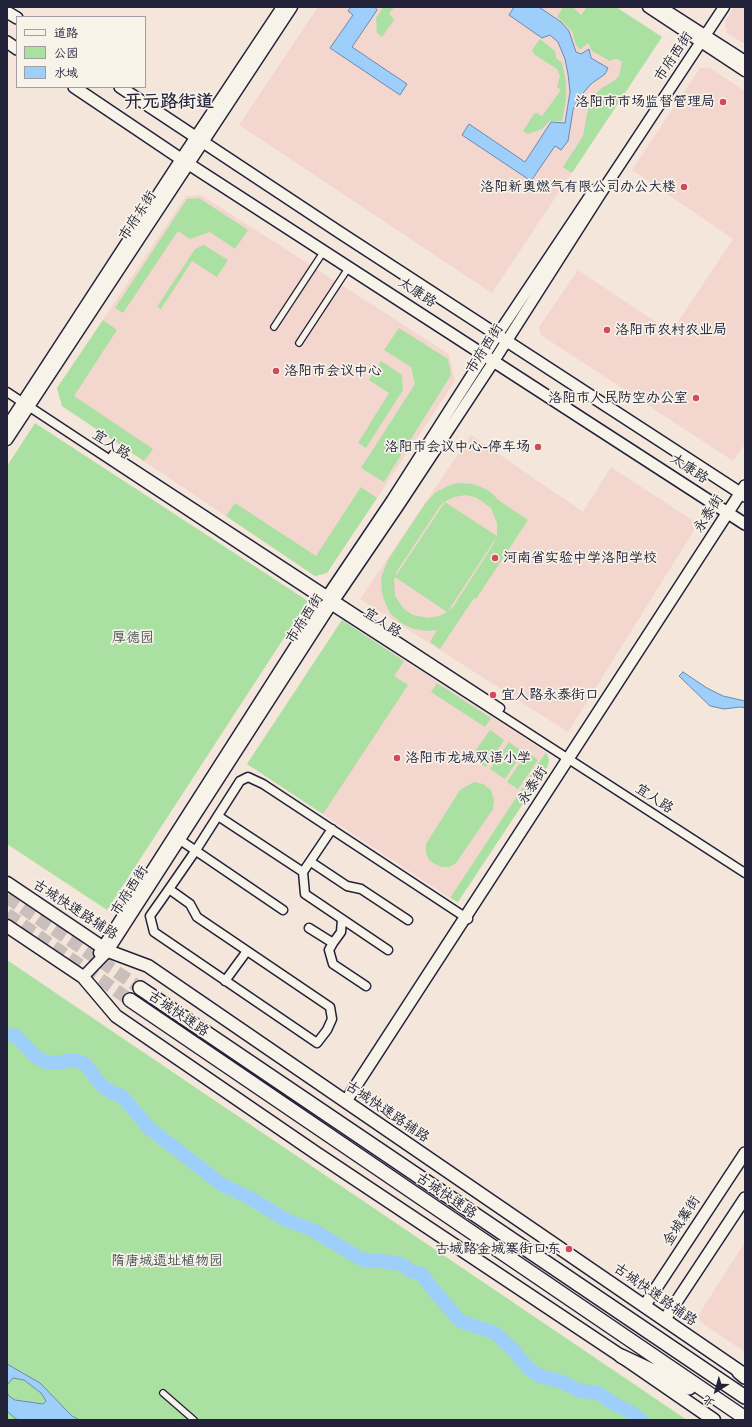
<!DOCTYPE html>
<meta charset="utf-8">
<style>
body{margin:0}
#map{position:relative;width:752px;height:1427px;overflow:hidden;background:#f5e6dc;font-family:Itim,"LXGW WenKai TC",sans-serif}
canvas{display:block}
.frame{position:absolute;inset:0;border:8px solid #22223b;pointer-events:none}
.legend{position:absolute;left:16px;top:16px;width:130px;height:72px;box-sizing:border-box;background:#f7f3e8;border:1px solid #a29fa3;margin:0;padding:5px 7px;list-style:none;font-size:12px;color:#22223b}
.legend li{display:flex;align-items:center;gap:8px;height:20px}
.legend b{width:20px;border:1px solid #a29fa3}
.north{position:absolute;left:696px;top:1371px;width:40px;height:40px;-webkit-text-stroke:3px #f7f3e8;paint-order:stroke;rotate:217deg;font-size:11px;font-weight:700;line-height:16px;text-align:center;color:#22223b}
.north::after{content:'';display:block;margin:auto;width:14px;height:18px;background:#22223b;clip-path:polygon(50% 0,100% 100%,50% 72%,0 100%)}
</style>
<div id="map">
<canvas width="752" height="1427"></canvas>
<div class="frame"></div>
<ul class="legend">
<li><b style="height:5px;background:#f7f3e8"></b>道路</li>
<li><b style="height:11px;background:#abe0a3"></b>公园</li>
<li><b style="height:11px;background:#9ecffb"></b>水域</li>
</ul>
<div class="north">北</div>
</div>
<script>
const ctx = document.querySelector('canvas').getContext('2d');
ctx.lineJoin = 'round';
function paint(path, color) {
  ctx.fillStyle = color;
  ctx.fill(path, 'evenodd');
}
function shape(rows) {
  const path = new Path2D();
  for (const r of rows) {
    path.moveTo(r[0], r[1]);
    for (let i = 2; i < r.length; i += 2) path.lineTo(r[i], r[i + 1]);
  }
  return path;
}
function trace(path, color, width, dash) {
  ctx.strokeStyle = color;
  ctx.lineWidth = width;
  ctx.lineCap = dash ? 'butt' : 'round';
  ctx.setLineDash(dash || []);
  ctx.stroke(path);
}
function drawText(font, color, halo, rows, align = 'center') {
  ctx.font = font + ' Itim,"LXGW WenKai TC",sans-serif';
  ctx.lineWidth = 3.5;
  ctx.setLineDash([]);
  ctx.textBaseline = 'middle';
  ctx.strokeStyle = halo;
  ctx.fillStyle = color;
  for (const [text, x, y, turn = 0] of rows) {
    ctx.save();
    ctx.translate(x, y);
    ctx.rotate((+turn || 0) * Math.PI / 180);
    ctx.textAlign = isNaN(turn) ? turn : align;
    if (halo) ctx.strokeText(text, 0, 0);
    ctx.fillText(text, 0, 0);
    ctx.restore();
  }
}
paint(shape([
 [318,7,616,7,662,37,492,293,239,125],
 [734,7,745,7,745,44,727,33,725,21],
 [700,68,710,68,745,91,745,444,733,461,541,335,539,327,578,270,671,332,733,239,632,170],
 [201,195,449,354,455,381,327,573,315,576,62,406,57,388,186,196],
 [471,435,583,512,611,467,698,524,568,732,360,599],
 [342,620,546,752,450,898,247,764],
 [745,1242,745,1352,703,1324,700,1320,699,1316,701,1311]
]), '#f3d6ce');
paint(shape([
 [381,7,394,7,389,14,393,18,394,20,382,37,377,33,376,18,382,9],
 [563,7,573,7,581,15,587,7,616,7,662,37,572,173,563,167,583,136,587,114,591,100,594,95,602,88,615,80,619,76,622,62,618,59,614,59,610,61,592,51,588,43,581,49,579,49,576,45,572,31,557,17],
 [540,39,555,51,556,58,562,63,566,82,566,100,562,121,549,121,542,129,528,134,523,131,534,114,537,113,542,116,561,90,557,87,560,76,557,69,535,55,532,50],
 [199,198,248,230,235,249,210,232,190,239,178,231,123,313,115,308,187,199],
 [204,245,228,260,217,277,192,261,161,309,157,307,195,249],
 [103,320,117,330,74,396,153,449,144,461,62,406,57,388],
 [399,328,448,359,451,375,384,482,361,468,415,384,411,367,384,350],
 [381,361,402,375,403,390,366,448,358,443,389,393,369,380],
 [35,423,308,601,107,910,7,844,7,466],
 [458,483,473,484,488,490,501,502,528,520,476,599,474,598,440,649,430,642,437,630,428,631,414,629,401,623,390,613,384,600,382,593,381,579,383,572,388,560,425,504,436,492,450,485],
 [466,495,477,498,491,508,497,523,497,536,445,502,395,577,447,612,439,616,428,618,413,615,404,609,395,596,394,581,397,571,440,506,444,502,454,497],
 [496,538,493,545,453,607,448,611],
 [361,487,377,498,327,573,315,576,226,516,235,503,316,556],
 [342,620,404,661,394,676,408,685,323,814,247,764],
 [437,683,491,718,485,727,431,692],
 [490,730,504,740,486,767,471,757],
 [509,742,523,752,505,779,490,769],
 [527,752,538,760,518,789,507,782],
 [546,752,549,759,548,766,458,902,450,898],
 [474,782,483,784,491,790,494,800,493,809,456,863,449,867,442,867,435,864,429,860,426,853,426,844,460,790],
 [7,960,523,1309,687,1420,7,1420]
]), '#abe0a3');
const water = shape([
 [351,7,375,7,377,10,352,47,407,84,400,95,330,48,353,15,348,11,351,7],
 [514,7,539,7,561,22,569,31,576,52,581,54,589,49,591,58,608,68,605,74,591,84,578,99,573,110,568,141,561,150,555,146,531,181,462,135,469,124,525,162,551,122,565,123,570,92,568,74,565,59,558,42,550,35,542,38,509,15,514,7],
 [683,672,707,688,723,696,745,701,745,708,740,707,724,709,710,706,679,676,683,672],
 [7,1364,40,1383,72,1416,80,1420,23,1420,16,1419,7,1411,7,1393,10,1397,15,1400,43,1404,46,1401,41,1393,24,1380,13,1378,7,1385,7,1364]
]);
paint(water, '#9ecffb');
trace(water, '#6c8aae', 1);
trace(shape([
 [7,1035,16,1036,36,1057,46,1062,53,1063,75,1060,85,1064,102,1086,113,1093,122,1096,149,1128,221,1184,250,1198,284,1219,313,1230,359,1258,368,1261,382,1261,401,1264,411,1271,422,1274,427,1282,460,1321,495,1333,513,1350,529,1369,540,1376,562,1382,580,1391,598,1393,616,1405,629,1411,641,1420]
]), '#9ecffb', 14);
trace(shape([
 [7,897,140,988],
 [7,914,130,1000]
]), '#cbbfbc', 13, [13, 6]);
const pedestrian = shape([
 [274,327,324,251],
 [299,343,349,267],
 [163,1393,194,1420]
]);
const minor = shape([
 [7,392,324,601,745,873],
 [113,455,500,708],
 [218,816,303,872,305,894,388,950],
 [180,840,283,910],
 [311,862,347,886,361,889,408,920],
 [303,872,332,829],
 [169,889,190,904,197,917,330,1007,332,1019,327,1030,317,1043,154,932,150,916,169,889,196,850,240,781,248,777,263,784,468,919],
 [309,928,333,943,329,950,333,964,366,986],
 [333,943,341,932,342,919],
 [225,981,247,951]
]);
const tertiary = shape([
 [648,7,745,71],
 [661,7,745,61],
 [7,426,181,159,282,7],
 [7,440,292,7],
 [99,953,324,601,392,500,498,334,594,190],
 [83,977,108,951,331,605,399,505,494,361,601,193,724,7]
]);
const secondary = shape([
 [7,12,17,18],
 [7,42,17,49],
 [74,87,181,159,745,524],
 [120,87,339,232,745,496],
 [346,1101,745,486],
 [645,1305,745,1153],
 [665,1319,745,1198]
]);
const primary = shape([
 [7,883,108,951,148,966,745,1375],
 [7,926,83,977,116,1016,316,1153,621,1356,714,1420]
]);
const trunk = shape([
 [140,988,745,1397],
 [130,1000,745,1418],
 [621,1356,689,1388],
 [739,1372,745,1377]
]);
trace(pedestrian, '#22223b', 8);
trace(minor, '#22223b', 11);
trace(tertiary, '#22223b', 13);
trace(secondary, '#22223b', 14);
trace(primary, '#22223b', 15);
trace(trunk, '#22223b', 16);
trace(pedestrian, '#f7f3e8', 5.5);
trace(minor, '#f7f3e8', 8);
trace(tertiary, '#f7f3e8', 10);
trace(secondary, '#f7f3e8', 11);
trace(primary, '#f7f3e8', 12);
trace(trunk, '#f7f3e8', 13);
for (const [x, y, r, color] of [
 [723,102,4,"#d1495b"],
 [684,187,4,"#d1495b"],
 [607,330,4,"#d1495b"],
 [276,371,4,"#d1495b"],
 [696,398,4,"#d1495b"],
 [538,447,4,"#d1495b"],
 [495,558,4,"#d1495b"],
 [493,695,4,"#d1495b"],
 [397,758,4,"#d1495b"],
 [569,1249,4,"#d1495b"]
]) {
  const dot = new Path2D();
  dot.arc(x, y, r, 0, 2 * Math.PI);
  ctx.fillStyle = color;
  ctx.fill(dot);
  trace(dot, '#f7f3e8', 1.5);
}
drawText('14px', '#22223b', '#f7f3e8', [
 ["市府西街",674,57,-56],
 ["市府东街",138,216,-57],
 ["太康路",417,293,33],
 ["市府西街",485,349,-57],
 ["宜人路",111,445,33],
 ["太康路",689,469,33],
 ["永泰街",709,514,-57],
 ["市府西街",305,619,-57],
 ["宜人路",382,623,33],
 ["永泰街",533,786,-57],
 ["宜人路",654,799,33],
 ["市府西街",130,891,-57],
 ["古城快速路辅路",75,910,33],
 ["古城快速路",178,1014,34],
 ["古城快速路辅路",387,1112,34],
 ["古城快速路",446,1196,34],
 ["金城寨街",682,1221,-57],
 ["古城快速路辅路",655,1295,35]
]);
drawText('14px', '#22223b', '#f7f3e8', [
 ["洛阳市市场监督管理局",715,102],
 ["洛阳新奥燃气有限公司办公大楼",676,187],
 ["洛阳市农村农业局",615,330,"left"],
 ["洛阳市会议中心",284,371,"left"],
 ["洛阳市人民防空办公室",688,398],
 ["洛阳市会议中心-停车场",530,447],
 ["河南省实验中学洛阳学校",503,558,"left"],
 ["宜人路永泰街口",501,695,"left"],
 ["洛阳市龙城双语小学",405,758,"left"],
 ["古城路金城寨街口东",561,1249]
], 'right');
drawText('14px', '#445255', '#f7f3e8', [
 ["厚德园",133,638],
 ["隋唐城遗址植物园",167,1261]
]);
drawText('bold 18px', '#22223b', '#f7f3e8', [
 ["开元路街道",169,102]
]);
</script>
